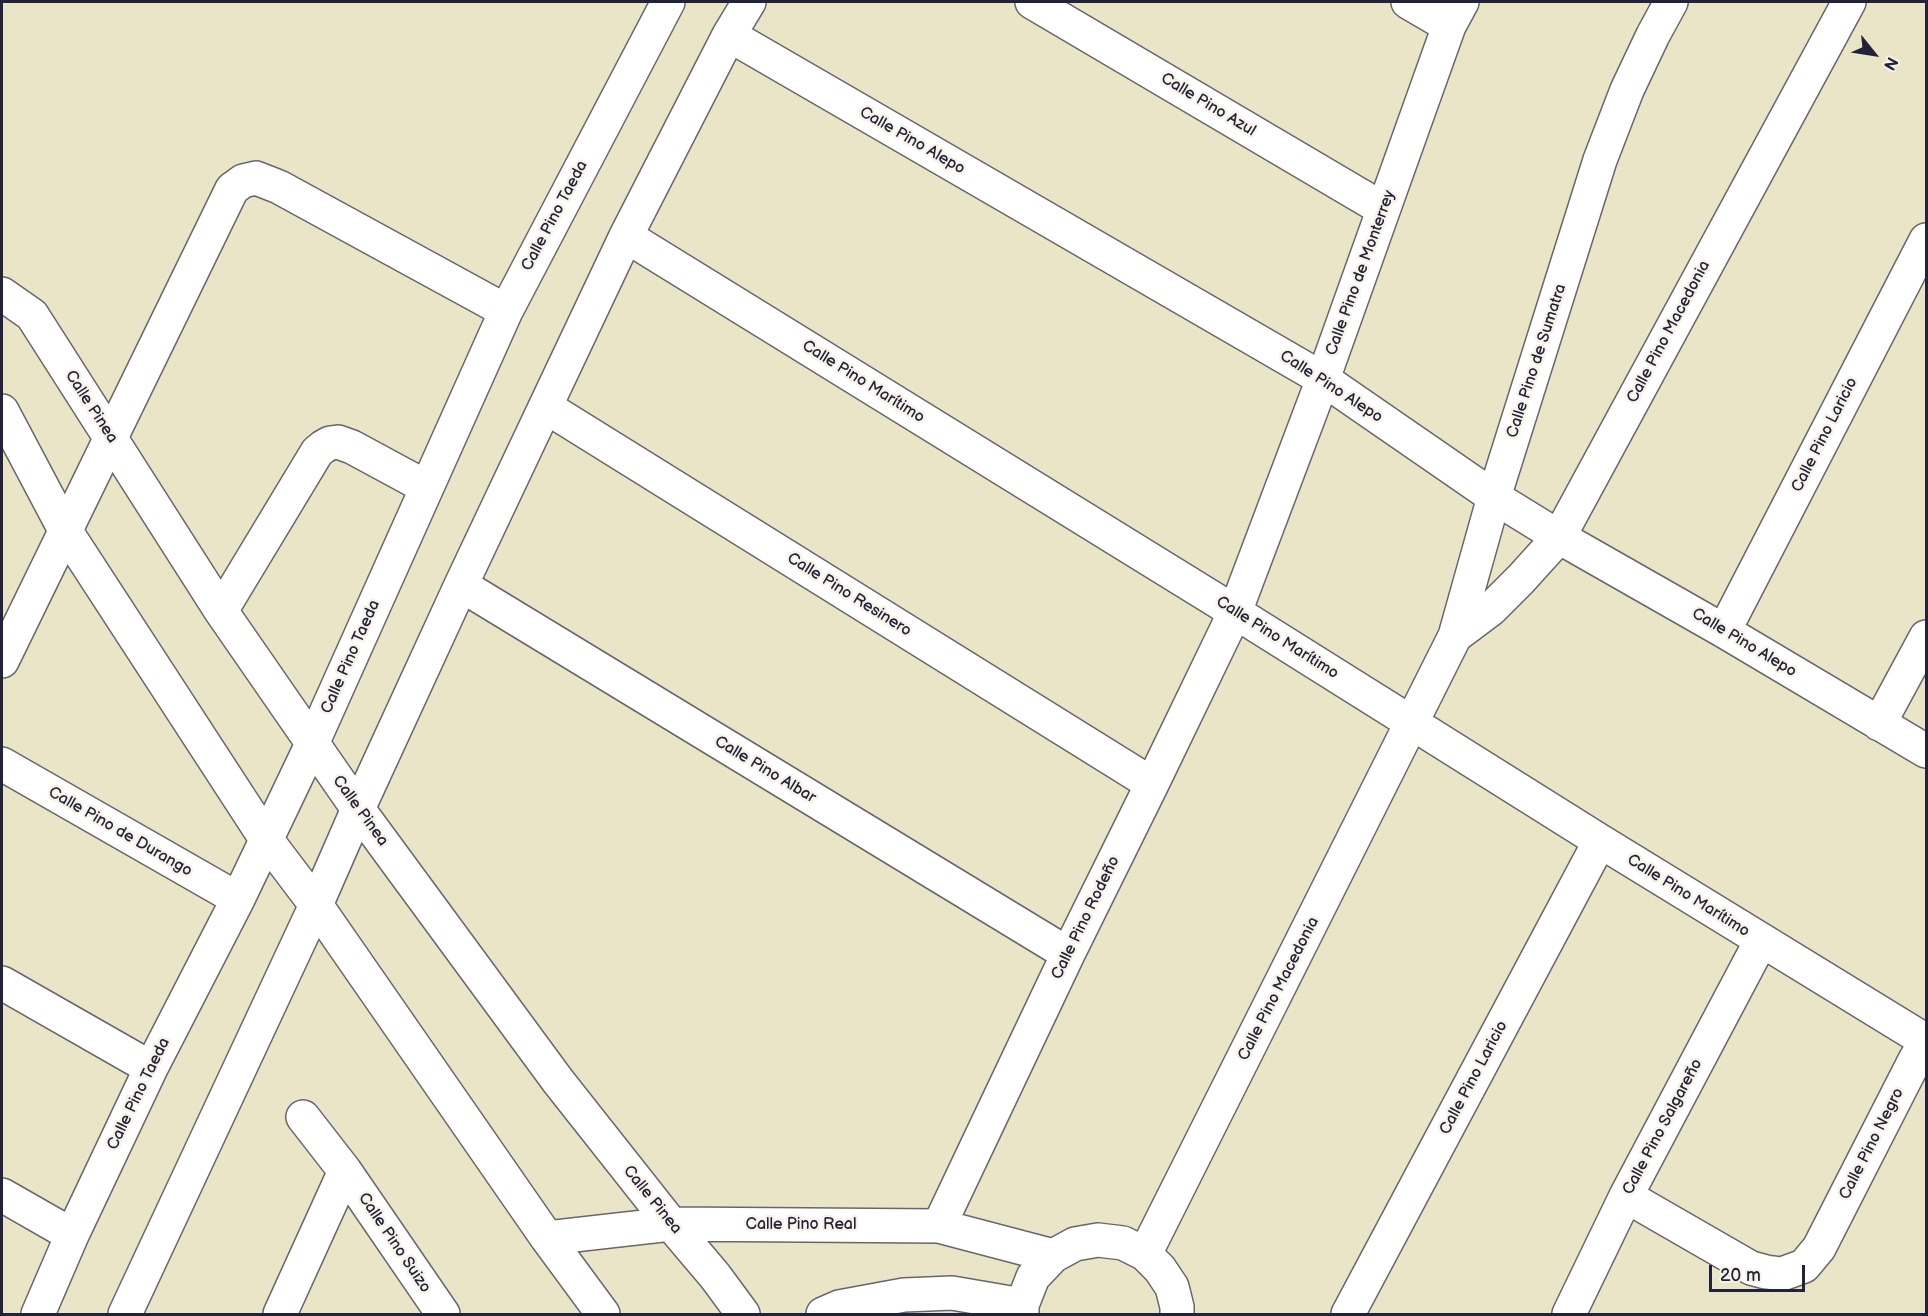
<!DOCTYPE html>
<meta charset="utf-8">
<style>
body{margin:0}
#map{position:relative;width:1928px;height:1316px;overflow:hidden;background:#ebe5c7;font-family:"Balsamiq Sans",sans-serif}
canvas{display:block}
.frame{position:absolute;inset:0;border:3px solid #22223b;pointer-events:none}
.north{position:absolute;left:1844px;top:24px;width:60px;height:60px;-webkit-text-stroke:4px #f7f3e8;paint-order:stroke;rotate:120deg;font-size:16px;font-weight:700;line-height:24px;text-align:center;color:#22223b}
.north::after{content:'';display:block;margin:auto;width:21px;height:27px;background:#22223b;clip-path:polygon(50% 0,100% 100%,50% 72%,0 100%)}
.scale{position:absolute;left:1709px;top:1265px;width:96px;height:27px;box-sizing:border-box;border:3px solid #22223b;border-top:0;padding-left:8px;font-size:18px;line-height:21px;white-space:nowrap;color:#22223b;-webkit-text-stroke:4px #f7f3e8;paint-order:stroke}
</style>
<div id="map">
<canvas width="1928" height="1316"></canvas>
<div class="frame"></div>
<div class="north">N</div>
<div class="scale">20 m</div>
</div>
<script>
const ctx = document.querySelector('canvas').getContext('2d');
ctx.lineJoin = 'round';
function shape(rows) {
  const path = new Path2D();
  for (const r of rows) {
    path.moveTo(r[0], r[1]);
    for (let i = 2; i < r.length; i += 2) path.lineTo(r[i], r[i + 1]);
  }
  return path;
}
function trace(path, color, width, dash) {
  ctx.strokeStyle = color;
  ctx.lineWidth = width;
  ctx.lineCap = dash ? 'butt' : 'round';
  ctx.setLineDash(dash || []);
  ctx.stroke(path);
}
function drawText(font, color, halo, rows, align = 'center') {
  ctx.font = font + ' "Balsamiq Sans",sans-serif';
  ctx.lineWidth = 5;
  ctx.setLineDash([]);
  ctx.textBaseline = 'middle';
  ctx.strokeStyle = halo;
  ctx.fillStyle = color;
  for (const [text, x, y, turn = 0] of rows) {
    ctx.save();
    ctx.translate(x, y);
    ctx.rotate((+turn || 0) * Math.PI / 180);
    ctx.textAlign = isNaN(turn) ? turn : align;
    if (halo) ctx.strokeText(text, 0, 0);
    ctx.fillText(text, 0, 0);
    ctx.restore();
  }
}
const minor = shape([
 [1032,2,1383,209],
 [1408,2,1449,26],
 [729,35,1323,379,1494,497,1559,537,1724,631,1926,751],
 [626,236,1235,612,1600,841,1926,1041],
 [2,294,32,315,221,611,358,809,558,1081,671,1224,715,1276,743,1314],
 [546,407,1152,784],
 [2,411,65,530,266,839,316,905,547,1238,603,1314],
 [461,585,1068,954],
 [221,611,317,452,323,447,330,443,338,442,352,447,426,487],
 [1724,631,1926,240],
 [1455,636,1491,609,1521,579,1559,537,1849,2],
 [2,661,232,189,243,181,256,178,279,187,506,311],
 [1879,724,1926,637],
 [2,764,238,899],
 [2,983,151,1068],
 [303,1117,345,1171,443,1314],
 [2,1195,72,1235],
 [1626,1196,1751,1268,1766,1272,1782,1274,1804,1266,1819,1248,1915,1060,1926,1041],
 [939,1226,1068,954,1152,784,1235,612,1323,379,1449,26,1462,2],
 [547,1238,671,1224,939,1226,1053,1256],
 [1145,1254,1455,636,1494,497,1600,160,1627,90,1653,35,1671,2],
 [38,1314,72,1235,151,1068,238,899,312,744,506,311,668,2],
 [125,1314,316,905,358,809,461,585,626,236,729,35,749,2],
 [280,1314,345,1171],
 [823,1314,839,1307,904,1295,952,1293,1022,1305],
 [1022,1314,1022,1305,1033,1277,1053,1256,1075,1244,1098,1240,1123,1243,1145,1254,1160,1269,1172,1287,1177,1307,1177,1314],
 [1348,1314,1600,841],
 [1569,1314,1626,1196,1761,941]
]);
trace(minor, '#68666c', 36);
trace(minor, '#fff', 33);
drawText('16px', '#22223b', '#f7f3e8', [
 ["Calle Pino Azul",1208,105,31],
 ["Calle Pino Alepo",912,141,30],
 ["Calle Pino Taeda",555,216,-62],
 ["Calle Pino de Monterrey",1361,273,-70],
 ["Calle Pino Macedonia",1669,332,-62],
 ["Calle Pino de Sumatra",1537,361,-72],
 ["Calle Pino Marítimo",863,382,32],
 ["Calle Pino Alepo",1331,387,33],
 ["Calle Pinea",91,407,57],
 ["Calle Pino Laricio",1825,435,-63],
 ["Calle Pino Resinero",849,595,32],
 ["Calle Pino Marítimo",1277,638,32],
 ["Calle Pino Alepo",1744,643,31],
 ["Calle Pino Taeda",351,657,-66],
 ["Calle Pino Albar",765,770,31],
 ["Calle Pinea",360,811,54],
 ["Calle Pino de Durango",120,832,30],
 ["Calle Pino Marítimo",1688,896,32],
 ["Calle Pino Rodeño",1086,918,-64],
 ["Calle Pino Macedonia",1279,989,-63],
 ["Calle Pino Laricio",1474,1078,-62],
 ["Calle Pino Taeda",139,1094,-64],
 ["Calle Pino Salgareño",1663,1127,-62],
 ["Calle Pino Negro",1872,1144,-63],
 ["Calle Pinea",652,1200,51],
 ["Calle Pino Real",801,1225],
 ["Calle Pino Suizo",394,1243,56]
]);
</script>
